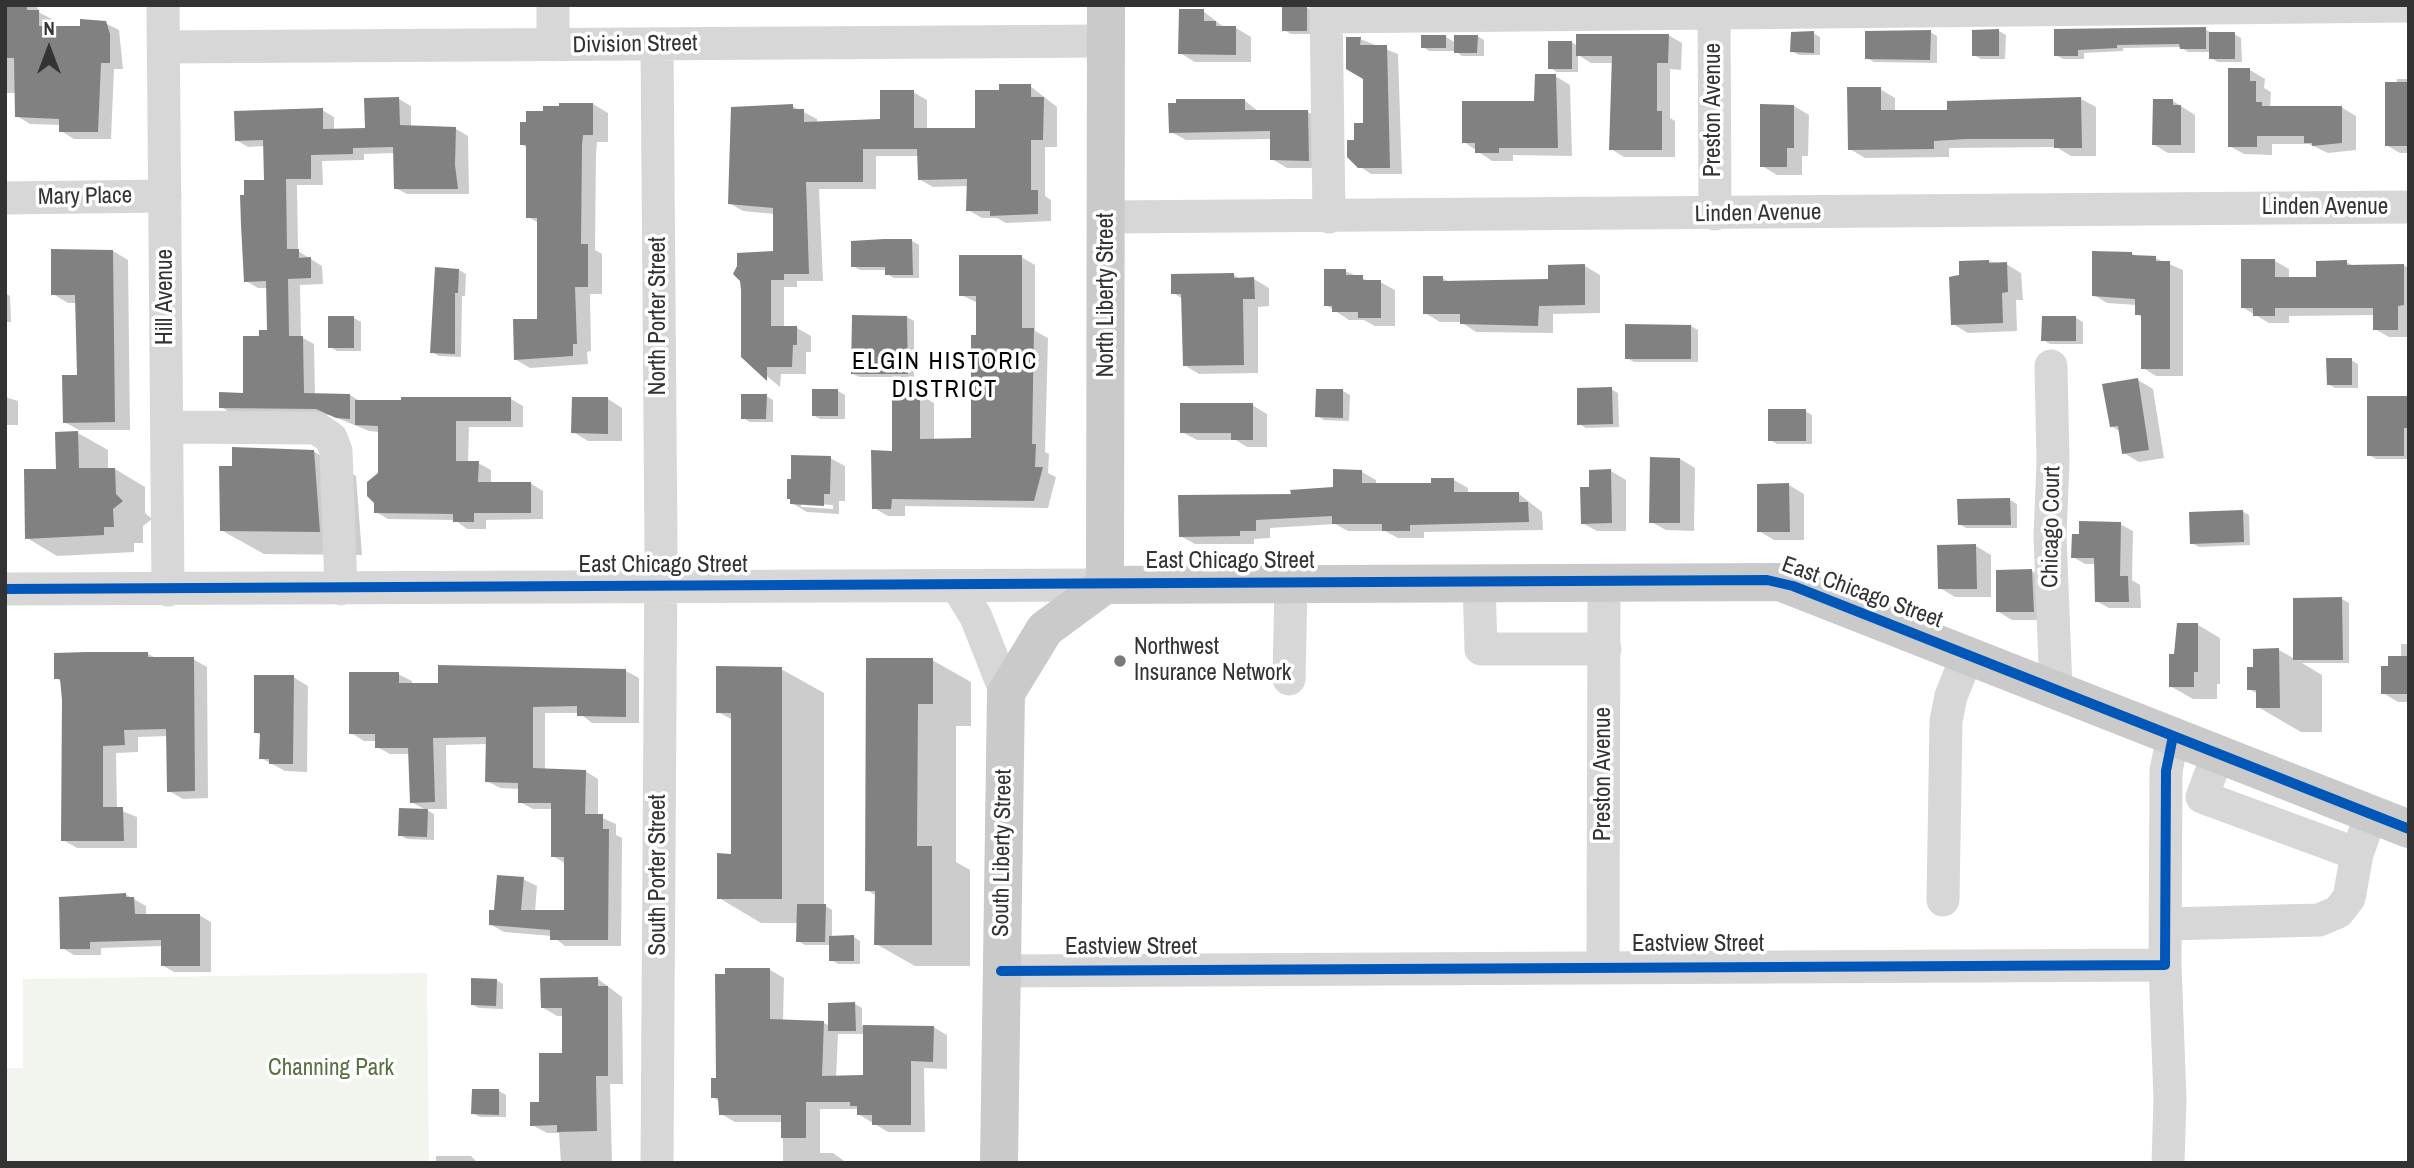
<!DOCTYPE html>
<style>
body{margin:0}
#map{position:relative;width:2414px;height:1168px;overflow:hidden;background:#fff;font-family:"Archivo Narrow",sans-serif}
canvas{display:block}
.frame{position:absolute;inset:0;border:7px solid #333;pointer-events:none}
.north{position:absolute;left:14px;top:14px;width:70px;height:70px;-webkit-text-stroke:5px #fff;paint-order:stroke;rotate:0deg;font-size:19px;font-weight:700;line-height:28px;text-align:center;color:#333}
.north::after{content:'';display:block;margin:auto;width:24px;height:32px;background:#333;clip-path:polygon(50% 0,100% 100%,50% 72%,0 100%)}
</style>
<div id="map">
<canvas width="2414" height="1168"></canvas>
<div class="frame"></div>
<div class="north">N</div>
</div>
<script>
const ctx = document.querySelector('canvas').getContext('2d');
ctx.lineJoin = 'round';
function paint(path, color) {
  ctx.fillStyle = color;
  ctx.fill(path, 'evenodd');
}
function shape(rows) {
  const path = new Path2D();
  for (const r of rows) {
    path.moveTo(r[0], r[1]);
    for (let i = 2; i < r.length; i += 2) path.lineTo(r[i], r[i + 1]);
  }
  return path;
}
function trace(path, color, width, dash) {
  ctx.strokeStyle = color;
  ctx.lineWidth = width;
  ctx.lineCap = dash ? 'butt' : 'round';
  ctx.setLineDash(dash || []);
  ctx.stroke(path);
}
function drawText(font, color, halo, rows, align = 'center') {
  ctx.font = font + ' "Archivo Narrow",sans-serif';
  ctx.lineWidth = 7;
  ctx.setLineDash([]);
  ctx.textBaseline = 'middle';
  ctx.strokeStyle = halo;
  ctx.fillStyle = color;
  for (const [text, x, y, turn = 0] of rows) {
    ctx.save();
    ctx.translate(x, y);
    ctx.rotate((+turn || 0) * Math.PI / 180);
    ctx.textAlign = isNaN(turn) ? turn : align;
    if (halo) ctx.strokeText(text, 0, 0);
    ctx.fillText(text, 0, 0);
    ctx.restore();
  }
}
paint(shape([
 [427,973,429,1163,5,1163,5,1068,23,1068,23,979]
]), '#f1f5ed');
paint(shape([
 [5,5,36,5,40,13,52,19,52,28,82,28,105,23,119,30,123,69,114,69,111,139,74,139,61,131,61,125,30,124,17,116,16,93,5,93],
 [1306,7,1313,11,1314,34,1291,34,1284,30],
 [1203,11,1225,28,1236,28,1251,37,1251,62,1195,62,1180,53],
 [2205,29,2213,34,2234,34,2241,38,2242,62,2218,62,2211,58,2211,52,2188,52,2180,47,2123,48,2123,51,2084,53,2084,59,2063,59,2056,55,2056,31],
 [1999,31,2006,35,2005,59,1981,59,1974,55],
 [1930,32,1937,36,1937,63,1874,62,1867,58],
 [1813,33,1820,37,1820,55,1799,55,1792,51],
 [1668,35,1682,43,1681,70,1670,69,1670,118,1675,121,1675,157,1624,157,1611,149,1614,63,1591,63,1578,55,1578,72,1557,72,1550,68,1571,42,1578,46],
 [1477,36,1484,40,1484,56,1462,56,1455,51,1429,51,1423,47,1446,37,1456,43],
 [1360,39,1398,54,1402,174,1371,174,1359,166,1356,142,1365,125,1365,78,1348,68],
 [2250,70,2265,79,2264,88,2271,92,2270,108,2341,107,2356,116,2356,150,2328,153,2309,144,2272,144,2272,155,2244,154,2229,146],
 [1555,76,1570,85,1572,156,1513,155,1513,161,1492,161,1464,142,1536,103],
 [2397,79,2409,79,2409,153,2400,153,2386,145],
 [1030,86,1057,107,1057,147,1045,147,1045,196,1051,200,1051,221,1006,223,997,218,982,218,968,210,968,186,933,187,919,179,919,156,876,156,876,189,819,189,823,281,797,281,797,287,784,287,784,328,797,328,811,336,811,352,806,352,806,374,781,374,780,387,743,356,775,252,775,214,743,211,729,203,792,106,817,119,817,123,882,120,913,92,927,100,927,130,977,130,1000,92],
 [1880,89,1895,98,1895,112,1949,112,2081,99,2096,107,2096,156,2071,156,2056,147,1949,148,1949,157,1865,158,1850,149],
 [399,99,411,106,411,127,456,129,468,136,469,194,407,194,395,188,395,153,364,154,364,160,322,161,323,185,297,185,298,251,322,266,323,284,300,285,301,337,314,344,315,395,350,395,361,402,511,399,523,406,523,427,469,427,468,463,478,463,491,470,491,483,530,483,543,491,543,519,486,520,486,529,467,529,455,520,388,519,376,512,380,432,369,431,330,415,233,414,221,407,244,394,261,337,269,331,268,288,258,288,246,281,266,181,265,146,248,147,236,140,322,110,334,117,334,130,367,130],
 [1244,100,1259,112,1308,112,1323,121,1323,168,1287,168,1272,159,1272,139,1186,140,1171,132],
 [2173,101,2195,115,2195,153,2168,153,2153,144],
 [593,104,608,113,608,142,597,142,596,155,595,250,602,254,602,294,590,294,591,351,587,352,588,364,530,368,515,359,539,320,539,223,528,217,528,148,521,144,527,124,544,113],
 [1794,106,1809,115,1808,156,1802,156,1802,175,1777,175,1762,166],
 [912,241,919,245,919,278,894,278,887,274,887,270,860,270,853,266],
 [113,251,128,260,130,430,79,430,64,422,78,377,77,303,68,303,53,294],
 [2131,253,2138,257,2155,258,2183,270,2183,376,2156,376,2143,368,2143,318,2137,314,2137,305,2107,303,2094,295],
 [1021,257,1035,265,1035,331,1048,338,1045,452,1049,454,1048,473,1056,477,1048,508,905,506,905,516,888,516,874,508,920,395,934,403,934,440,973,439,978,303,961,295],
 [1988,261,2006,264,2021,273,2023,300,2016,300,2017,331,1968,333,1953,324],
 [2275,261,2289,269,2289,279,2318,279,2346,262,2354,266,2403,265,2409,268,2409,337,2389,337,2375,329,2375,315,2289,316,2289,323,2269,323,2242,307],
 [1585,266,1600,275,1600,313,1553,314,1553,333,1476,332,1461,322,1440,322,1425,313,1442,278,1451,283,1550,281],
 [459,270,466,274,465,296,462,296,461,357,439,356,432,352],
 [1345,271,1371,282,1380,282,1395,290,1395,326,1375,326,1364,320,1349,320,1326,305],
 [1234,275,1242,280,1254,279,1269,288,1269,306,1258,307,1258,373,1199,374,1184,365,1183,299,1173,293],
 [5,293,10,296,11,322,5,322],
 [907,317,914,321,914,377,860,377,853,374],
 [354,318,361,322,361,351,337,351,330,347],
 [2076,318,2083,322,2083,344,2050,344,2043,340],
 [1691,326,1698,330,1698,362,1634,362,1627,358],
 [2351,360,2358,364,2358,388,2335,388,2328,384],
 [2138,380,2153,389,2164,458,2139,462,2124,453,2121,432,2111,426],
 [1611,389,1618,393,1619,427,1586,428,1579,424],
 [838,391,845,395,845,419,820,419,813,415],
 [1343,391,1350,395,1349,421,1324,420,1317,416],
 [766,396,773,400,773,422,750,422,743,418],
 [5,397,18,401,18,425,5,425],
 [2407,398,2409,459,2376,459,2369,455],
 [608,399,622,408,622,441,588,441,573,432],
 [1252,405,1267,414,1267,447,1247,447,1236,440,1197,440,1182,432],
 [1805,411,1812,415,1812,444,1777,444,1770,440],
 [78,433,108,450,108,469,115,469,145,487,145,513,152,519,143,526,143,543,134,543,134,552,57,556,27,538],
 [313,451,356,476,362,555,264,554,221,530],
 [830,458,845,466,845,501,839,501,839,514,807,512,792,503],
 [801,503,833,505,833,509,801,507],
 [1680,459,1695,468,1694,531,1666,530,1651,522],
 [1611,471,1626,480,1626,531,1597,531,1582,523,1591,489],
 [1362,472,1376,480,1376,485,1433,485,1454,480,1468,488,1468,494,1519,494,1542,512,1543,530,1424,532,1424,538,1398,538,1385,531,1348,531,1335,524,1270,528,1270,538,1254,539,1254,544,1195,544,1180,536,1293,495,1334,488],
 [1789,485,1804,494,1804,540,1774,540,1759,531],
 [2010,500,2017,504,2017,528,1966,528,1959,524],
 [2242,511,2249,515,2250,545,2199,547,2192,543],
 [2120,524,2133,531,2132,580,2140,585,2141,608,2109,608,2096,601,2096,564,2085,564,2073,557],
 [1976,546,1991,555,1991,597,1955,597,1940,588],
 [2032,571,2047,580,2048,620,2012,620,1997,611],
 [2342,599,2349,603,2349,663,2302,663,2322,675,2322,732,2301,732,2258,707,2258,694,2249,689,2255,669,2279,650,2295,659],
 [2198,625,2220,638,2220,684,2217,684,2217,699,2193,699,2170,686],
 [2401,644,2409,644,2409,702,2398,702,2383,693,2390,668,2401,658],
 [147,653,157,659,193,659,207,667,208,798,183,799,169,791,168,736,138,737,138,752,116,753,117,809,137,817,137,848,77,848,63,840,64,700,62,682,56,678],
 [868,660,932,660,971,682,971,726,956,726,956,862,970,870,970,966,915,966,876,944,877,896,866,890],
 [781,669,824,693,824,905,832,910,832,937,854,937,860,941,860,964,838,964,831,960,831,945,805,945,798,941,798,923,761,923,719,898,733,855,733,720,718,712],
 [626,671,639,678,639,723,592,723,579,713,545,713,545,771,585,771,598,779,598,816,616,824,616,835,622,838,621,946,565,946,552,936,504,932,490,924,496,912,523,879,537,886,535,912,566,912,566,864,553,856,553,809,533,809,520,802,520,789,500,788,487,781,488,744,446,745,447,809,425,809,434,814,434,840,407,839,400,835,426,810,411,802,410,754,390,754,377,747,377,741,364,741,351,733,398,674,412,681,412,685,439,685],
 [293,677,308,686,307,772,285,771,261,758,262,736,256,732],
 [125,894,146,906,146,915,199,915,211,922,211,972,174,972,162,965,162,946,101,948,101,955,74,955,62,948],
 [770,970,784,978,783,1021,824,1023,830,1026,855,1004,862,1008,862,1026,933,1027,947,1035,947,1069,924,1068,925,1132,888,1132,858,1114,858,1109,820,1109,820,1153,833,1153,847,1163,783,1163,783,1122,735,1122,721,1114,720,1102,713,1097,717,1079],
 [838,1034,865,1034,864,1077,836,1078],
 [598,979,622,997,623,1084,610,1084,612,1163,561,1163,559,1133,547,1133,532,1125,564,1055,564,1016,557,1016,542,1007],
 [496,980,503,984,503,1009,479,1008,472,1004],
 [499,1091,506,1095,506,1117,480,1117,473,1113],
 [436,1156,471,1156,478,1163,436,1163]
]), '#0003');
paint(shape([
 [5,5,27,5,27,10,39,10,39,26,80,26,80,19,106,21,110,34,110,63,101,63,98,132,59,132,59,119,15,117,14,58,5,58],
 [1282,6,1307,6,1307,31,1282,31],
 [1179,9,1204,9,1204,21,1216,21,1216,26,1236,26,1236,55,1178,54],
 [2206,27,2206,49,2180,49,2179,44,2117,45,2117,48,2078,50,2078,56,2054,56,2054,29],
 [1999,29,1999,56,1972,56,1972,30],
 [1931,30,1930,60,1865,59,1865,31],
 [1814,31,1814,53,1790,52,1791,32],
 [2209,32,2235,32,2235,59,2209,59],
 [1576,34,1669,34,1668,63,1657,63,1657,111,1662,111,1662,150,1609,150,1612,56,1576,56],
 [1421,35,1446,35,1446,48,1421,48],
 [1454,35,1478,35,1477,53,1454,53],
 [1346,37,1361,37,1360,45,1387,45,1390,168,1358,168,1347,157,1347,140,1354,140,1354,123,1363,123,1363,79,1346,69],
 [1548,41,1572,41,1572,69,1548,69],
 [2228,68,2250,68,2250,81,2256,81,2256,102,2262,102,2262,106,2342,106,2342,143,2312,146,2312,143,2304,143,2304,136,2257,136,2257,147,2228,147],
 [1535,74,1556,74,1558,148,1499,148,1499,153,1475,153,1475,143,1462,143,1462,101,1534,101],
 [2385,82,2409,82,2409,146,2385,146],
 [999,84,1031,84,1031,97,1044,97,1043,140,1031,140,1031,190,1038,190,1038,214,990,216,990,211,966,211,967,179,918,180,917,149,863,149,863,182,806,182,809,274,784,274,784,280,771,280,771,326,797,326,797,345,793,345,792,367,767,367,767,381,741,357,741,290,740,281,733,274,737,266,737,253,773,251,773,208,728,204,731,107,793,104,793,109,804,109,804,122,880,119,880,90,914,90,914,128,975,128,975,90,999,90],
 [1847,87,1881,87,1881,110,1947,110,1947,101,2081,97,2082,148,2054,148,2054,139,1966,139,1934,141,1934,149,1848,150],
 [399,97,400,125,456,127,455,165,458,189,394,189,393,147,353,148,353,154,311,155,311,179,286,179,287,249,299,249,299,258,311,257,311,278,288,279,289,336,303,336,304,393,350,394,350,419,336,418,316,409,219,408,219,392,243,393,243,336,259,336,259,330,267,330,266,281,244,282,241,225,240,195,244,195,244,180,264,180,263,140,235,141,234,111,323,108,323,129,365,128,364,98],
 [1176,99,1245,99,1245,110,1308,110,1309,161,1270,160,1270,131,1169,133,1168,103,1176,103],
 [2153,99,2173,99,2173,105,2181,105,2181,145,2152,145],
 [559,103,593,103,593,135,583,135,582,145,581,244,588,244,588,287,575,287,577,344,573,344,573,356,514,360,513,319,537,319,537,218,526,218,526,145,520,145,520,122,526,122,526,111,543,111,543,106,559,106],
 [1760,104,1794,105,1794,148,1787,148,1787,167,1760,167],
 [884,239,912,239,913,275,885,275,885,267,851,267,851,241],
 [51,249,113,250,115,422,63,423,62,375,77,375,75,295,51,295],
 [2092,251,2132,252,2132,255,2156,256,2156,261,2170,261,2170,369,2141,369,2141,315,2135,315,2135,299,2092,296],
 [959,255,1022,255,1022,328,1034,328,1032,444,1036,444,1035,467,1043,467,1034,501,892,499,891,509,872,509,871,450,892,451,892,393,920,393,920,439,971,438,971,335,976,335,976,296,959,296],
 [2241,259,2275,259,2275,277,2316,277,2316,261,2347,260,2347,265,2404,264,2404,305,2398,306,2398,330,2373,330,2373,308,2275,308,2275,316,2253,316,2253,308,2241,308],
 [1989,260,1989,263,2007,262,2008,292,2002,293,2003,323,1951,325,1949,277,1959,275,1959,261],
 [1585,264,1585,305,1539,306,1538,326,1460,324,1460,314,1423,314,1423,276,1443,276,1443,281,1548,279,1548,265],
 [435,267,459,269,458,293,455,293,455,354,430,353],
 [1324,269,1346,269,1346,275,1363,275,1363,280,1381,280,1381,318,1358,318,1358,312,1332,312,1332,306,1324,306],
 [1234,273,1234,278,1254,277,1255,299,1243,299,1244,365,1183,366,1181,294,1171,294,1171,274],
 [852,315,907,316,908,374,851,374],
 [328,316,354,316,354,348,328,348],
 [2042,316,2076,316,2076,341,2041,341],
 [1625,324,1691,325,1691,359,1625,359],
 [2326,358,2352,358,2352,385,2327,385],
 [2138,378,2149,450,2122,454,2118,426,2110,427,2102,384],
 [1612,387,1613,424,1577,425,1577,388],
 [812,389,838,389,838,416,812,416],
 [1316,389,1343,389,1343,418,1315,417],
 [741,394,767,394,766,419,741,419],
 [2367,396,2408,396,2409,428,2404,428,2404,456,2367,456],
 [401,397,511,397,511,421,456,421,456,461,479,461,478,482,531,482,531,513,474,513,474,522,453,522,453,514,374,513,374,503,367,496,367,482,378,473,378,426,355,425,355,400,401,400],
 [572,397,608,397,608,434,571,433],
 [1180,403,1253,403,1253,440,1231,440,1231,433,1180,433],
 [1768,409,1806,409,1806,441,1768,441],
 [78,431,79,468,115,468,116,494,123,501,113,509,114,527,104,527,104,535,25,539,24,469,56,469,55,432],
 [232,447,314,450,320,532,220,531,219,466,232,466],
 [791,455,831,456,830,494,824,494,824,506,790,504,790,499,787,499,787,479,791,479],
 [1650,457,1680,458,1680,523,1649,523],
 [1333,469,1362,470,1362,483,1431,483,1431,478,1454,478,1454,492,1519,492,1519,502,1528,502,1529,522,1410,525,1410,531,1382,531,1382,524,1332,524,1332,516,1256,520,1256,531,1240,531,1240,536,1179,537,1178,495,1291,494,1290,490,1333,487],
 [1611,469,1612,523,1581,524,1580,487,1589,487,1589,470],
 [1789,483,1790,532,1757,532,1757,484],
 [2010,498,2011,525,1958,525,1957,499],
 [2243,510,2244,542,2190,544,2189,512],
 [2079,521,2121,522,2120,576,2128,576,2129,602,2095,602,2094,558,2071,558,2072,534,2079,534],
 [1976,544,1977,589,1938,589,1937,545],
 [2032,569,2034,612,1996,612,1996,570],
 [2342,597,2343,660,2293,660,2293,598],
 [2177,623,2198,623,2198,672,2194,672,2194,687,2169,687,2169,654,2174,654],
 [2279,648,2280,708,2256,708,2256,690,2247,690,2247,667,2253,667,2253,649],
 [88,652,148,652,148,657,194,657,195,791,167,792,166,729,124,730,125,745,103,746,103,807,123,807,124,841,61,841,62,700,60,679,54,679,54,653],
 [2388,656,2409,656,2409,694,2381,694,2381,666,2388,666],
 [866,658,933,658,933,704,918,704,917,846,932,846,932,945,874,945,875,891,865,891],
 [438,665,626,669,626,717,577,716,577,706,533,707,533,768,586,770,585,814,603,814,603,829,609,829,608,940,550,940,550,930,489,925,489,910,494,910,497,875,524,877,521,910,564,910,564,857,551,857,551,803,518,803,518,783,485,782,486,737,433,738,435,802,410,803,408,748,375,748,375,734,349,734,349,672,399,672,399,683,438,683],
 [716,666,782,667,782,899,717,899,717,853,731,854,731,713,716,713],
 [254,675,294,675,293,764,269,764,269,759,259,759,260,733,254,733],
 [399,808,428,809,427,837,398,836],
 [126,893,126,897,134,897,135,914,200,914,200,966,161,966,161,940,90,942,90,949,60,949,59,897],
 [797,904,826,904,825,942,796,942],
 [854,935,854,961,829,961,829,936],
 [725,968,770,968,770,1019,824,1021,822,1076,863,1075,863,1025,934,1026,933,1062,911,1061,911,1125,872,1125,872,1115,857,1115,857,1106,850,1106,850,1102,806,1102,806,1138,781,1138,781,1115,719,1115,718,1098,711,1098,711,1078,716,1078,715,974,725,974],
 [598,977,598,986,608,986,608,1076,596,1076,597,1131,557,1132,557,1125,530,1126,530,1102,539,1102,539,1053,562,1053,562,1008,541,1008,540,978],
 [471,978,497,979,496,1006,471,1005],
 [855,1002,856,1031,828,1031,828,1003],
 [472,1089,499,1089,499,1115,471,1114]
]), '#818181');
trace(shape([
 [163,5,168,590],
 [553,5,553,45],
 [1326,5,1329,217],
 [1714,5,1715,214],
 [1326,17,2409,6],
 [657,45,661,551,657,1163],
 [164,47,1107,41],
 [5,198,165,196],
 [1107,217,2409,207],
 [2051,366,2053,461,2050,536,2056,689],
 [167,427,316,428,331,438,336,451,341,589],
 [1479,582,1481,649,1605,649],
 [957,586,976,617,1006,693],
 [5,589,1105,585],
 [1289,679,1291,583],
 [2218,754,2202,797,2357,854,2371,815],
 [1943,900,1946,721,1951,696,1968,654],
 [2168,924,2319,920,2338,912,2349,898,2357,854],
 [2165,965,2170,1099,2168,1163],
 [1603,966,1604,581],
 [1001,971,2165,965,2166,771,2173,736]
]), '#d7d7d7', 33);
trace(shape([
 [1105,585,1780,582,2409,829],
 [1105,585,1106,5],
 [999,1163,1006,693,1045,629,1105,585]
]), '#cacaca', 38);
trace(shape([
 [5,589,1767,580,1793,586,2409,829],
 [1001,971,2165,965,2166,771,2173,736]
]), '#0057b8', 10);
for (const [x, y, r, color] of [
 [1120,661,7,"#7a7a7a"]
]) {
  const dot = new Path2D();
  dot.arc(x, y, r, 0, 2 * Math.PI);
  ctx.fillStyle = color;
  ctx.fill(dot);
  trace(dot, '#fff', 2.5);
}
drawText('23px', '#333', '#fff', [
 ["Division Street",635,45,-1],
 ["Preston Avenue",1714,110,-90],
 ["Mary Place",85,197,-1],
 ["Linden Avenue",2325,208],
 ["Linden Avenue",1758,214,-1],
 ["North Liberty Street",1107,295,-90],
 ["Hill Avenue",166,297,-90],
 ["North Porter Street",659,316,-90],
 ["Chicago Court",2052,527,-89],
 ["East Chicago Street",1230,562],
 ["East Chicago Street",663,566],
 ["East Chicago Street",1862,593,20],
 ["Preston Avenue",1604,774,-90],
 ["South Liberty Street",1003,853,-89],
 ["South Porter Street",659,875,-90],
 ["Eastview Street",1698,945],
 ["Eastview Street",1131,948]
]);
drawText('23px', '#333', '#fff', [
 ["Northwest",1134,648],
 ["Insurance Network",1134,674]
], 'left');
drawText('23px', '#56703f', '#fff', [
 ["Channing Park",331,1069]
]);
ctx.letterSpacing = '2px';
drawText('24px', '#000', '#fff', [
 ["ELGIN HISTORIC",945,363],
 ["DISTRICT",945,391]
]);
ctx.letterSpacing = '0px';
</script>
